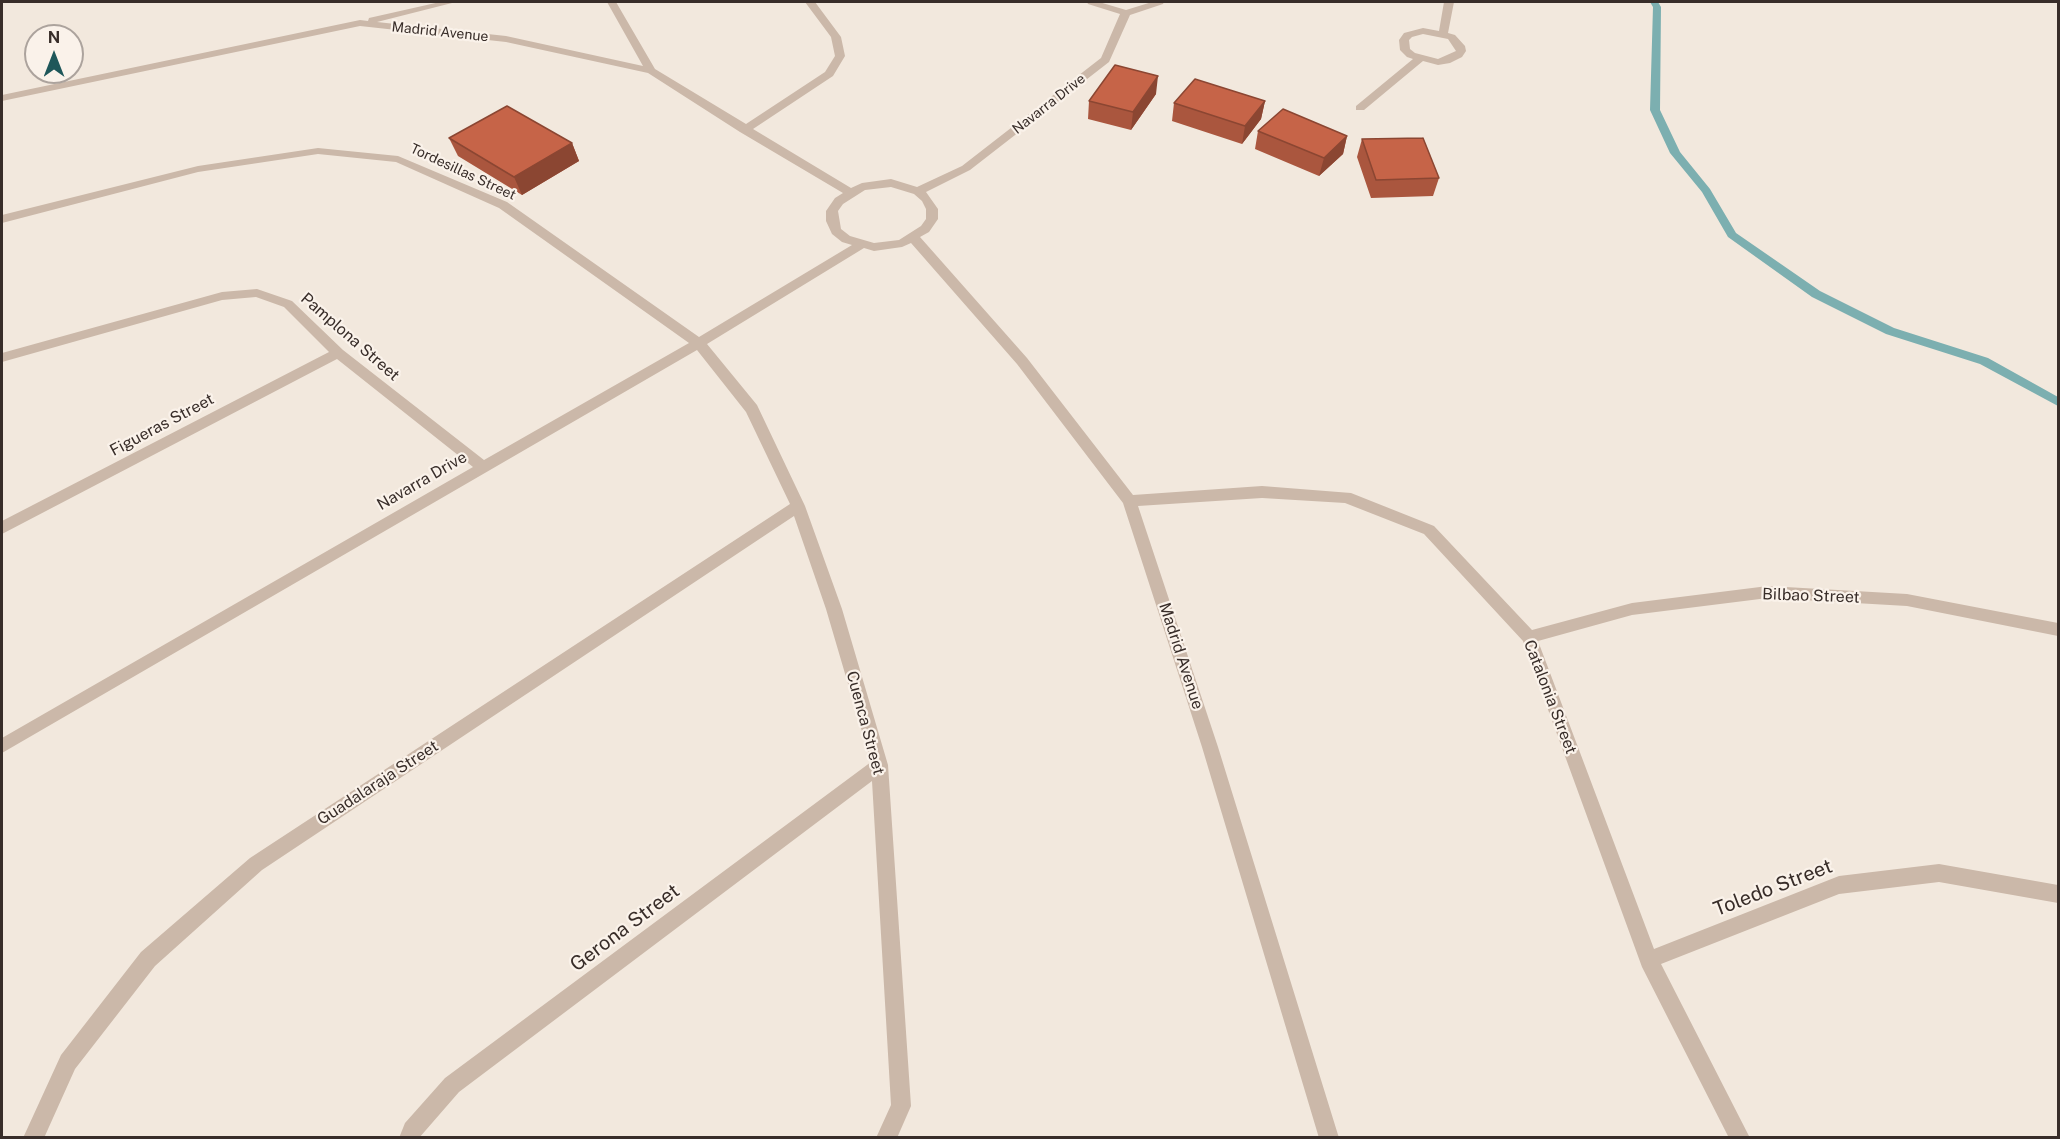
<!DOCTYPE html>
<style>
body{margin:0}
#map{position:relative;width:2060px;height:1139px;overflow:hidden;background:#f2e8dd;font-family:"Public Sans",sans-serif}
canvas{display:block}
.frame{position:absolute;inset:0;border:3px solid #382d29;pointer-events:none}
.north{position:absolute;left:24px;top:24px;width:60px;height:60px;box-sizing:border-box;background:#faf2ea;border:2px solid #aca39d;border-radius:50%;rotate:0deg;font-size:16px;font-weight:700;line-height:24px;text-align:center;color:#382d29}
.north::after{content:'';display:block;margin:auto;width:21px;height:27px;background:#1e575a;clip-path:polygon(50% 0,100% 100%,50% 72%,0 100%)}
</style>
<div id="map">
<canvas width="2060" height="1139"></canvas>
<div class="frame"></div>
<div class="north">N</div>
</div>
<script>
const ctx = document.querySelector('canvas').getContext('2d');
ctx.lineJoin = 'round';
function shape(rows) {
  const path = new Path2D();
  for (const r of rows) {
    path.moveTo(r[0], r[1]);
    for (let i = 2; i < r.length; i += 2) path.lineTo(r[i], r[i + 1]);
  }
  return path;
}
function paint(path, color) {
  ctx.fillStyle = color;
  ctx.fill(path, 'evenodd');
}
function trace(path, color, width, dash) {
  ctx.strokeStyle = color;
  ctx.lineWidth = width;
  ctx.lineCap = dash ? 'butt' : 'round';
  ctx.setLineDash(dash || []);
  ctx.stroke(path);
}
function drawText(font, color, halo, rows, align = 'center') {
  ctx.font = font + ' "Public Sans",sans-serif';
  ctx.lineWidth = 4.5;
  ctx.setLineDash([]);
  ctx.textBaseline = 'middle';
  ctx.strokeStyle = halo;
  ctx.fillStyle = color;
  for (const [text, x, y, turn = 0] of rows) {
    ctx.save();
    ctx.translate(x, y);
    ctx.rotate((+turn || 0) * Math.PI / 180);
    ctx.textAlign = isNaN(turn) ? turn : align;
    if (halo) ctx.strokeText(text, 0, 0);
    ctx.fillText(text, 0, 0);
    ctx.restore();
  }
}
paint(shape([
 [1650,2,1658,2,1661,7,1660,110,1680,152,1710,189,1736,233,1820,291,1894,328,1988,358,2058,397,2058,406,1980,364,1886,334,1812,297,1728,237,1702,192,1670,153,1650,110,1653,7,1650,2]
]), '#7cafb0');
paint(shape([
 [440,2,456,2,377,22,506,36,643,66,607,2,616,2,655,69,746,124,825,72,835,56,831,37,805,2,815,2,841,37,845,56,833,76,753,129,851,188,862,183,891,179,917,187,962,166,1101,58,1120,14,1088,4,1087,2,1099,2,1126,10,1152,2,1164,2,1163,4,1130,15,1109,62,970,170,926,192,938,209,938,219,929,232,920,237,1027,358,1133,495,1262,486,1351,493,1434,526,1532,630,1632,603,1768,586,1907,594,2058,623,2058,636,1907,606,1768,598,1632,615,1538,641,1654,949,1839,876,1939,864,2058,885,2058,903,1939,882,1839,894,1661,964,1750,1138,1729,1138,1642,967,1523,641,1424,534,1345,503,1262,498,1138,506,1218,747,1339,1138,1319,1138,1202,747,1123,503,1017,364,911,243,902,247,874,251,864,248,707,344,757,405,805,506,842,609,888,765,911,1106,897,1138,876,1138,891,1105,872,781,459,1092,419,1138,399,1138,405,1123,445,1078,871,762,826,609,794,516,262,870,155,966,75,1069,44,1138,23,1138,61,1055,141,952,250,858,790,504,746,412,697,350,2,753,2,738,473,467,337,359,2,534,2,521,329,352,284,307,256,297,222,300,2,362,2,353,222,292,257,289,292,301,343,350,484,460,689,343,499,208,396,162,318,154,198,172,2,223,2,215,198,166,318,148,398,156,507,202,699,337,852,245,842,242,832,234,826,221,826,211,835,198,843,193,740,132,648,73,506,42,360,26,2,101,2,95,360,20,368,21,369,18,440,2],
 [891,187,914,194,922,201,926,209,926,219,921,226,899,240,874,243,850,236,841,229,838,211,843,204,865,190,891,187],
 [1444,2,1454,2,1448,33,1455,35,1465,46,1466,51,1462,57,1450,63,1438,65,1423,61,1364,110,1356,110,1356,106,1413,59,1407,57,1400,50,1399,40,1404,33,1423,28,1439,31,1444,2],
 [1423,34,1448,39,1456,51,1438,59,1415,53,1410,49,1409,40,1412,37,1423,34]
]), '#cbb8a9');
paint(shape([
 [1156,94,1131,130,1088,119,1089,101],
 [1265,101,1261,119,1242,144,1172,121,1174,103],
 [1258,131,1347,136,1343,154,1319,176,1255,149],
 [449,138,572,143,579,161,522,195,458,156],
 [1362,139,1439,178,1433,196,1371,198,1357,157]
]), '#aa563e');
paint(shape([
 [1158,76,1156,94,1131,130,1133,112],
 [1265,101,1261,119,1242,144,1245,126],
 [1347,136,1343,154,1319,176,1324,158],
 [572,143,579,161,522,195,514,177]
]), '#8b4632');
const building = shape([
 [1115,65,1158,76,1133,112,1089,101,1115,65],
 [1195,79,1265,101,1245,126,1174,103,1195,79],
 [507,106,572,143,514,177,449,138,507,106],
 [1283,109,1347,136,1324,158,1258,131,1283,109],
 [1423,138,1439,178,1376,180,1362,139,1423,138]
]);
paint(building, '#c66448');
trace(building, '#8b4632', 1.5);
drawText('14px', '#382d29', '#faf2ea', [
 ["Madrid Avenue",440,32,6],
 ["Navarra Drive",1049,104,-38],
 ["Tordesillas Street",463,172,25]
]);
drawText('16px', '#382d29', '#faf2ea', [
 ["Pamplona Street",350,337,41],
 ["Figueras Street",162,425,-28],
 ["Navarra Drive",422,481,-30],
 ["Bilbao Street",1811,596,2],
 ["Madrid Avenue",1181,656,72],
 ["Catalonia Street",1550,697,69],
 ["Cuenca Street",865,723,75],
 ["Guadalaraja Street",378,783,-33]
]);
drawText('20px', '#382d29', '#faf2ea', [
 ["Toledo Street",1773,888,-21],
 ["Gerona Street",625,928,-37]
]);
</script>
